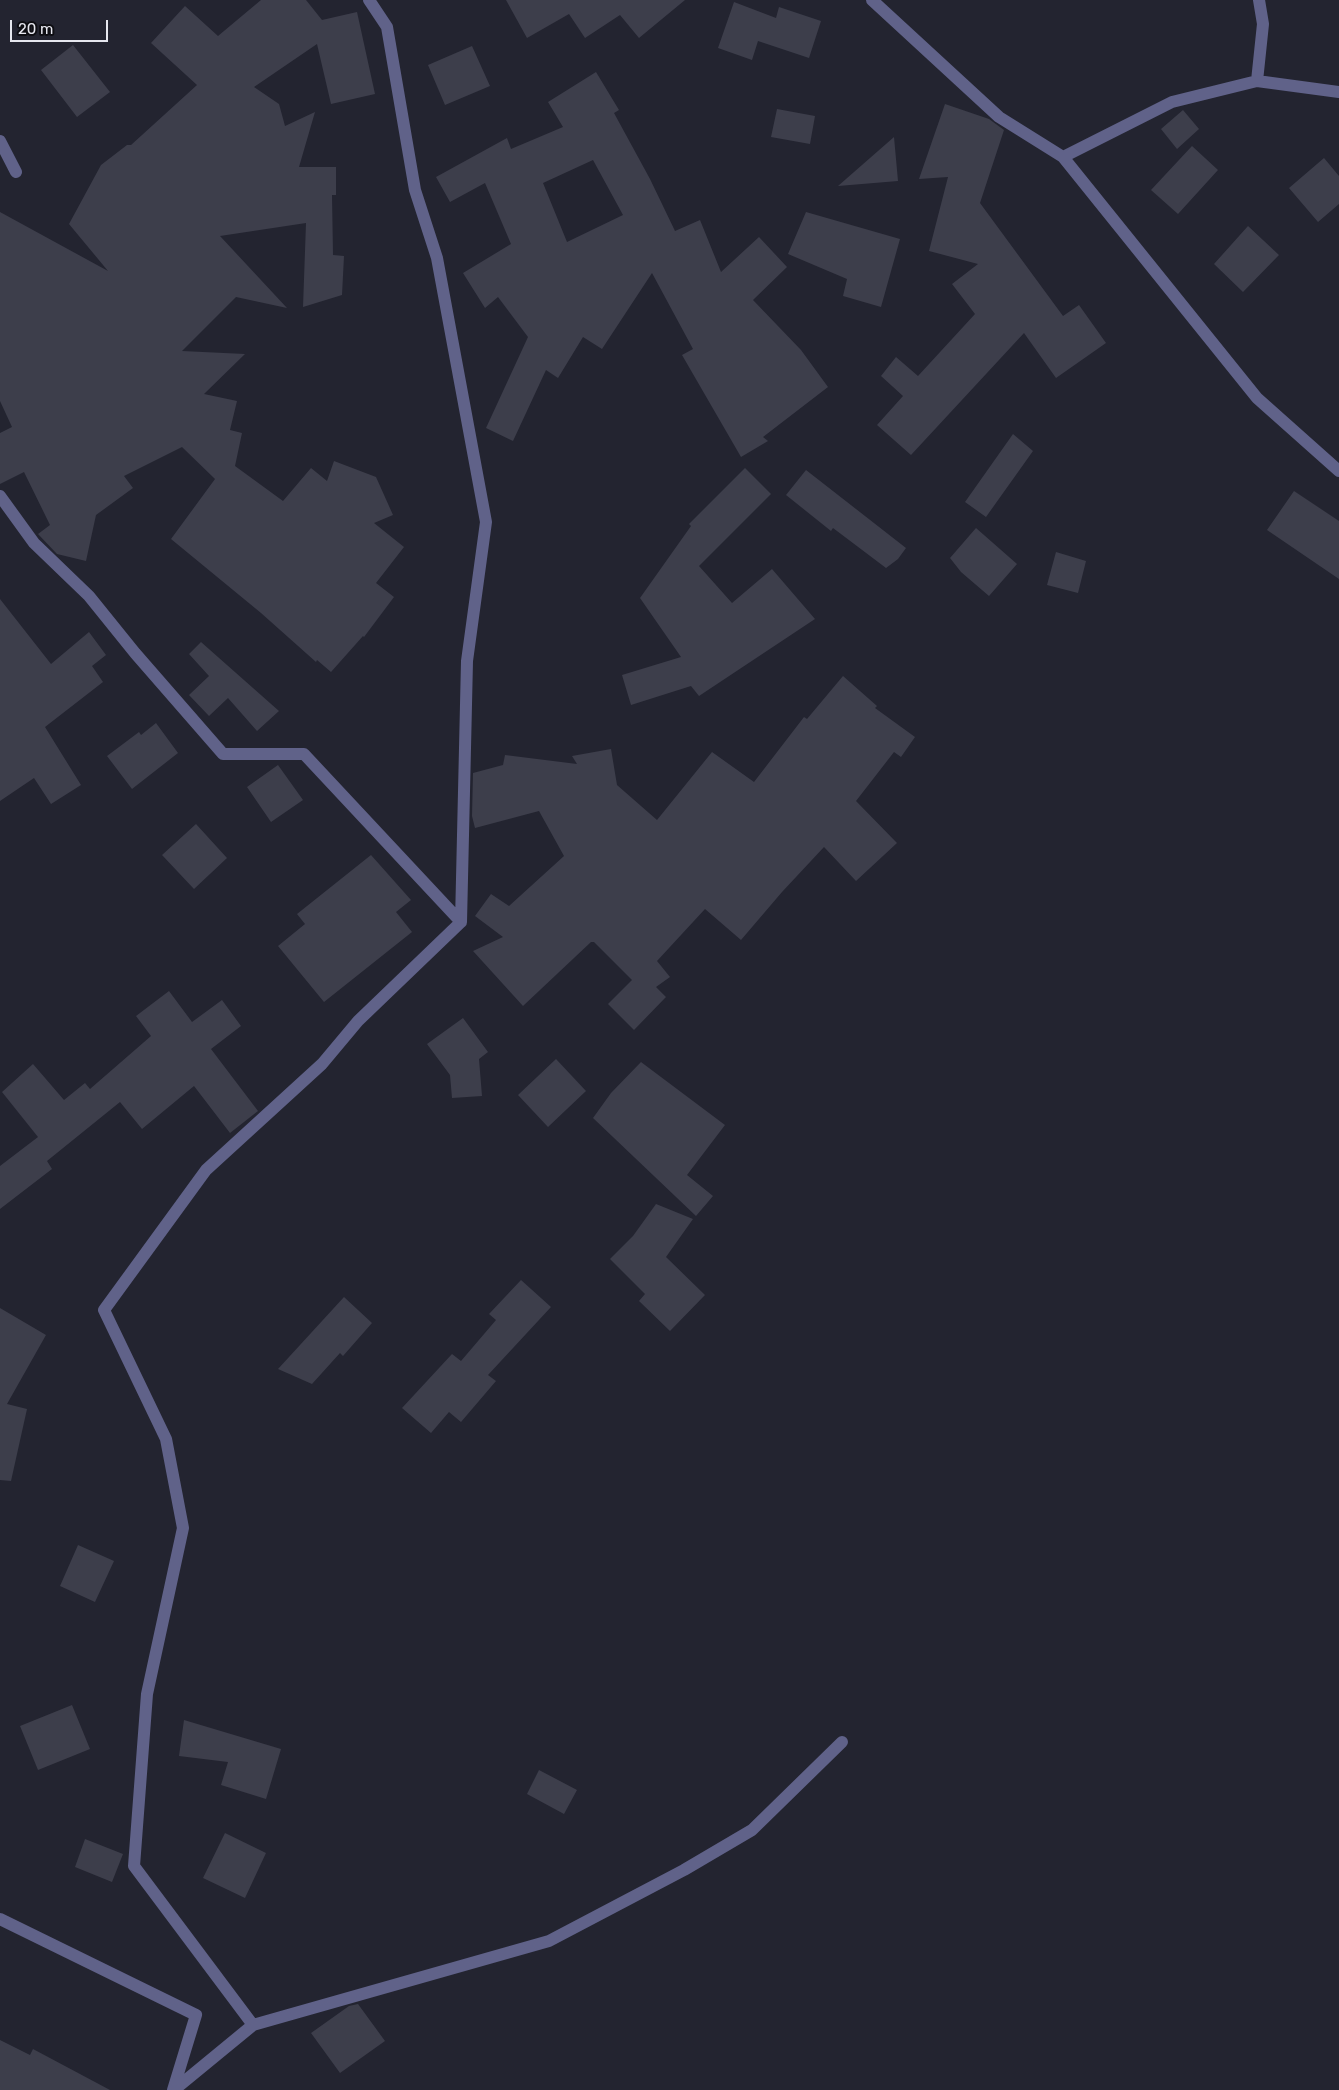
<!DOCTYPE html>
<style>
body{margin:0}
#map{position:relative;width:1339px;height:2090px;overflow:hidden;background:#232430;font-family:Rubik,sans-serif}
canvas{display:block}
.scale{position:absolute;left:10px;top:20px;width:98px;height:22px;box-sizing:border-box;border:2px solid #e6e7ef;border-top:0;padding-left:6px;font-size:15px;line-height:18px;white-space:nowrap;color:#e6e7ef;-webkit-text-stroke:4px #0e0e13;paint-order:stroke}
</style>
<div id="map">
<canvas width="1339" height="2090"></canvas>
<div class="scale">20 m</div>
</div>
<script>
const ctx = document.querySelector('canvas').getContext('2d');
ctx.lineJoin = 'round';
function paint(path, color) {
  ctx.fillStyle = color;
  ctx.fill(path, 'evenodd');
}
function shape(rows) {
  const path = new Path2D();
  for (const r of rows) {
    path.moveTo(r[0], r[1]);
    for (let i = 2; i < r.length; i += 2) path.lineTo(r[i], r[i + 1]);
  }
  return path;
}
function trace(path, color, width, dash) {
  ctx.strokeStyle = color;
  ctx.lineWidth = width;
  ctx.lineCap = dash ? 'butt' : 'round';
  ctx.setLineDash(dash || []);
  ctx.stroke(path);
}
paint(shape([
 [261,0,306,0,322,20,357,12,375,94,331,104,317,44,254,87,279,104,285,126,315,112,299,167,336,167,336,195,332,195,333,255,344,256,342,295,303,307,306,223,220,236,287,308,236,297,182,351,245,354,204,394,237,401,230,430,242,433,235,466,283,501,311,468,327,481,334,461,376,477,393,515,374,523,404,547,376,583,394,597,364,637,363,636,331,672,317,660,316,662,261,613,171,539,215,479,182,447,124,476,133,488,96,515,86,561,57,554,38,534,50,525,24,472,0,484,0,433,12,427,0,401,0,212,108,271,69,224,101,165,127,145,131,145,197,85,151,43,185,6,218,36],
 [506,0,685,0,639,38,620,15,585,38,569,14,527,38],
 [734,2,776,18,779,7,821,21,809,58,758,41,752,60,718,48],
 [73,45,110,92,77,117,41,70],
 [472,46,490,86,445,105,428,65],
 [596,72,619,110,614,113,650,179,675,231,700,220,721,272,759,237,787,267,753,300,801,350,828,387,763,437,768,441,741,457,682,355,693,349,652,273,602,349,583,337,558,378,546,370,513,441,486,428,528,337,498,297,485,308,463,273,511,244,485,183,450,202,436,177,507,138,511,149,563,127,548,102],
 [593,160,623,215,567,242,543,183],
 [945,104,989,119,1004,130,980,203,1063,316,1079,305,1106,343,1056,378,1024,333,911,455,877,425,903,396,881,376,896,357,918,376,975,314,952,284,978,264,929,251,948,177,919,179],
 [777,109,815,116,810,144,771,137],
 [1183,110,1199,129,1177,149,1161,129],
 [894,137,898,181,838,186],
 [1192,146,1218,170,1178,214,1151,190],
 [1324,158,1339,176,1339,204,1318,222,1289,188],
 [806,212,900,239,881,307,843,296,847,279,788,254],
 [1248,226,1279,255,1243,292,1214,264],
 [1013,434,1033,451,986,517,965,502],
 [745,468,771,494,699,566,732,603,772,569,815,619,699,696,691,686,631,705,622,675,681,657,640,598,691,526,689,524],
 [806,470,906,548,898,559,886,568,833,528,831,531,786,495],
 [1294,491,1339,521,1339,579,1267,530],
 [976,528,1017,564,989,596,961,572,950,558],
 [1056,552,1086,561,1078,593,1047,585],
 [0,599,51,664,89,632,106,655,92,666,103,682,45,727,81,785,51,804,34,778,0,801],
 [201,642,279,711,257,731,228,698,209,716,189,695,209,676,189,654],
 [843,676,877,706,875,708,915,737,901,757,894,752,856,801,897,843,856,881,824,847,782,892,741,940,705,909,657,961,670,977,656,987,666,997,634,1030,608,1004,632,980,594,942,591,942,523,1006,473,951,503,937,475,916,491,894,509,906,564,856,539,811,475,828,472,816,473,773,503,765,505,755,577,764,572,756,611,749,617,785,657,820,712,752,754,782,804,717,807,719],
 [156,723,178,753,132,789,107,756,139,732,141,735],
 [278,765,303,800,271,822,247,787],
 [196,824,227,858,194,889,162,855],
 [371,855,411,900,396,912,412,932,324,1002,278,946,305,924,297,914],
 [169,991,192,1022,222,1000,241,1026,211,1049,258,1111,230,1133,194,1086,142,1129,120,1102,47,1161,52,1169,0,1209,0,1166,38,1137,2,1092,33,1064,64,1100,85,1083,90,1089,151,1036,136,1016],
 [463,1018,488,1052,479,1059,482,1096,452,1098,450,1075,427,1044],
 [556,1059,586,1091,548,1127,518,1095],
 [641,1062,725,1125,687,1175,713,1196,696,1216,593,1118,611,1093],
 [656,1204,693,1219,666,1257,705,1295,670,1331,639,1301,645,1294,610,1259,633,1236],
 [521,1280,551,1307,488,1375,496,1381,461,1422,449,1412,431,1433,402,1408,452,1354,461,1361,496,1320,489,1314],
 [344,1297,372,1323,343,1356,340,1353,312,1384,278,1369],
 [0,1308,46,1335,7,1404,27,1409,11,1481,0,1480],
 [78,1545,114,1561,95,1602,60,1586],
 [72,1705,90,1749,38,1770,20,1726],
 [184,1720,281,1749,266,1799,221,1785,228,1762,179,1756],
 [539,1770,577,1790,564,1814,527,1794],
 [225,1833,266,1853,245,1898,203,1878],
 [85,1839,123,1854,112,1882,75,1867],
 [358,2004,385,2041,340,2073,311,2033,349,2006],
 [0,2040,30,2055,33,2049,110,2090,0,2090]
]), '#3d3e4b');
trace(shape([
 [872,0,999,117,1063,157,1257,398,1339,471],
 [1257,81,1339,92],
 [0,141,16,172],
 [1063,157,1172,102,1257,81,1263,24,1259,0],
 [0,496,34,543,89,596,135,653,223,754,304,754,461,922],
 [0,1919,196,2015,173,2090],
 [253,2025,134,1866,147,1694,183,1528,166,1439,104,1310,206,1170,322,1064,358,1021,461,922,467,661,486,522,437,258,415,190,387,27,369,0],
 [174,2090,253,2025,549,1941,684,1870,752,1830,842,1742]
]), '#606289', 12);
</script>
